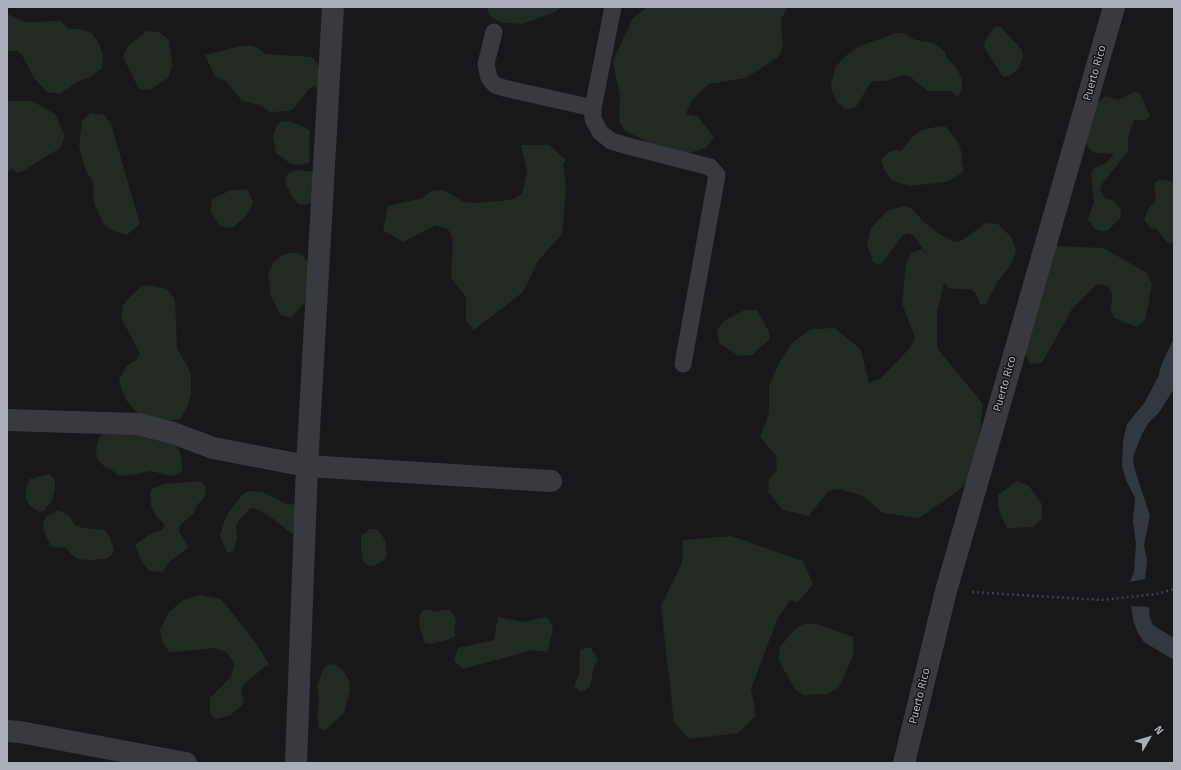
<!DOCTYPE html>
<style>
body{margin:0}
#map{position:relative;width:1181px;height:770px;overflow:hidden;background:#18181a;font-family:"Fira Sans",sans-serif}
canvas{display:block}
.frame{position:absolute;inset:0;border:8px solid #abaeb9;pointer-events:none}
.north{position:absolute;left:1129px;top:718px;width:40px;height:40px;-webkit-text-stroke:3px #131315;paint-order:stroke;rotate:52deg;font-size:11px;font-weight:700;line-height:16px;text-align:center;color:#abaeb9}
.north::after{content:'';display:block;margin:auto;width:14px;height:18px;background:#abaeb9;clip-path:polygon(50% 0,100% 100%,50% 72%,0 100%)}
</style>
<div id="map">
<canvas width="1181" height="770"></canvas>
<div class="frame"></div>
<div class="north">N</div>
</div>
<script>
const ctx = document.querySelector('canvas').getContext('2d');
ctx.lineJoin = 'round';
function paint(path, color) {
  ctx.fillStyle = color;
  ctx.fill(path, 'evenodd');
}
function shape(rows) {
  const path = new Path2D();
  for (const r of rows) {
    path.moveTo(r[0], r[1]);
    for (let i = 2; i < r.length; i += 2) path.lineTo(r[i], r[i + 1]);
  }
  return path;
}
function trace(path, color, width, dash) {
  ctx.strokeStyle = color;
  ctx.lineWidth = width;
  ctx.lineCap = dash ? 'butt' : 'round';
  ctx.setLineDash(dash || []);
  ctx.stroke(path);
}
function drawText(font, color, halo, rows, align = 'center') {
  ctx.font = font + ' "Fira Sans",sans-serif';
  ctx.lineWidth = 3;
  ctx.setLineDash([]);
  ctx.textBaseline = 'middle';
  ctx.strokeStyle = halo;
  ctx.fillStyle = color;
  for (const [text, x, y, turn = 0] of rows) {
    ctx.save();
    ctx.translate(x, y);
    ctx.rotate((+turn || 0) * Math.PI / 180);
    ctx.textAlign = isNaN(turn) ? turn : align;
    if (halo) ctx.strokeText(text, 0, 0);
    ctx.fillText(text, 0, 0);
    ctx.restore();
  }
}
paint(shape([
 [487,7,561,7,557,11,523,24,499,22,489,15],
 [647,7,788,7,781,19,783,47,778,57,746,78,709,84,691,101,686,114,697,116,714,137,706,148,681,155,669,152,625,131,619,121,620,97,613,61,633,18],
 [7,14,26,22,60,21,69,29,80,29,92,33,99,44,103,56,102,68,91,77,79,81,60,94,47,92,34,78,22,55,17,51,7,51],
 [1000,26,1022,50,1023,56,1019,69,1009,76,1003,77,984,47,985,41,994,27],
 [147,31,159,32,169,40,172,66,168,78,150,90,139,89,123,57,128,46],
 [896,33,904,33,915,40,934,43,945,52,946,57,956,67,962,79,962,90,959,95,956,96,952,91,928,91,909,76,903,75,886,81,873,81,869,85,856,107,851,109,845,109,837,102,832,91,831,84,836,66,849,53,860,46],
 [249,45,256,47,266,54,312,57,316,61,322,73,320,85,316,90,314,86,309,89,294,108,289,111,270,112,260,105,242,101,226,81,215,76,205,55,236,47],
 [1134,92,1140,93,1150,116,1146,120,1134,120,1128,137,1128,151,1102,184,1100,190,1106,199,1113,200,1121,210,1121,217,1108,230,1101,231,1095,229,1088,219,1094,202,1091,173,1095,168,1106,163,1114,154,1095,153,1090,150,1080,134,1089,108,1106,96,1118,100],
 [7,101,32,101,55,114,65,136,60,148,23,171,17,173,12,169,7,172],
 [91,113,104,115,111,124,140,224,127,235,116,232,105,226,94,204,93,181,86,172,79,146,82,121],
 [288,121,305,127,310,131,309,163,297,165,291,164,276,153,273,136,277,125,281,122],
 [940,126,946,127,958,142,962,154,962,166,964,167,962,173,946,182,909,186,892,181,885,171,881,160,889,152,895,150,901,151,912,137,922,130],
 [521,145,549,145,566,160,563,164,566,188,562,234,538,261,523,292,474,330,466,321,466,297,451,278,453,239,448,229,436,225,403,242,383,230,388,206,422,198,431,191,443,190,464,202,476,203,511,200,522,194,527,171],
 [298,170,317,172,318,199,305,205,299,204,293,198,287,187,285,178,287,175,291,172],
 [1159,180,1165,180,1174,182,1174,244,1168,243,1156,229,1151,228,1144,220,1148,209,1156,200,1154,184],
 [242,189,248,190,253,202,251,208,244,218,232,228,220,226,210,211,212,199,229,191],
 [905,206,911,208,924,222,939,234,955,242,961,241,986,223,998,224,1011,237,1016,249,1015,255,1010,266,998,281,986,304,980,304,976,293,971,289,959,289,948,288,944,283,937,313,937,348,983,404,975,473,958,491,919,518,883,513,863,496,839,489,828,491,809,516,783,510,768,492,769,479,777,469,776,456,760,437,769,413,769,386,779,363,792,343,811,329,835,328,861,350,869,383,881,378,909,349,915,338,902,303,906,264,911,253,922,249,928,256,927,254,913,235,907,233,902,236,884,261,879,265,873,262,867,245,871,228,887,211],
 [1054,246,1103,248,1146,272,1152,284,1145,321,1137,327,1114,318,1110,308,1113,296,1108,286,1097,284,1072,309,1042,363,1030,364,1020,342],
 [292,253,298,253,303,256,309,263,306,297,304,303,291,318,281,315,278,310,270,294,270,285,268,275,274,261,285,254],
 [148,285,167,289,175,300,177,348,191,373,191,393,188,405,181,418,176,422,178,420,172,420,154,422,143,419,126,400,119,382,121,376,127,366,137,359,140,353,121,318,123,305,131,296,141,287],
 [744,310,757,310,769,332,769,340,752,355,739,356,719,343,717,330,724,321],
 [104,433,131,433,147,438,171,443,177,447,180,452,182,462,182,471,177,474,171,476,151,471,131,475,119,476,112,470,104,466,97,459,96,449,99,437],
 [50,474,54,479,55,483,55,488,52,501,46,507,45,510,39,512,30,506,25,497,27,485,30,479],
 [201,481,205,486,206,492,203,499,197,505,194,513,180,525,179,532,189,547,170,561,162,572,150,571,142,562,135,545,150,534,162,530,165,525,157,517,151,506,150,494,152,489,164,484],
 [1017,481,1028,485,1042,504,1042,519,1033,527,1007,528,998,508,998,495],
 [250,491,263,492,286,504,305,505,297,533,291,533,272,518,257,509,251,508,238,521,236,527,237,539,233,551,227,553,220,536,223,525,228,513,244,493],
 [57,511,60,511,69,516,75,525,77,526,83,528,105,530,110,538,114,550,111,555,106,559,91,560,78,559,74,557,66,548,53,547,50,545,43,529,43,523,46,517],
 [370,529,377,529,385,540,387,554,384,558,387,556,383,561,373,566,367,565,363,561,361,549,361,536],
 [731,536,803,561,813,584,798,602,790,600,777,620,751,689,756,716,738,733,689,739,674,722,661,606,682,563,683,540],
 [200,595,221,599,256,643,270,666,267,665,244,684,241,690,244,702,240,707,230,715,218,719,212,716,210,711,210,698,230,678,234,667,233,661,226,652,214,648,175,652,169,652,162,641,160,630,169,612,183,600],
 [426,609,438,612,443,610,450,610,454,615,456,621,454,631,455,629,455,636,450,639,431,644,425,643,420,629,419,617,421,612],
 [498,617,523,622,547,617,553,628,548,652,533,650,462,669,454,660,458,648,494,640],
 [804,624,817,624,853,637,854,654,839,687,828,694,804,695,795,689,778,659,780,647,794,630],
 [585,648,591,648,598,659,594,667,590,686,585,691,579,691,574,686,579,675,580,651],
 [333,664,343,670,349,681,350,689,344,713,325,730,319,728,317,716,319,698,317,686,323,669,327,665]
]), '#222a24');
paint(shape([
 [1174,338,1174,389,1158,414,1149,422,1142,434,1133,457,1134,467,1150,516,1144,545,1147,559,1145,579,1130,582,1134,572,1136,544,1133,521,1135,498,1126,480,1122,467,1123,442,1127,424,1145,402,1159,375,1160,369,1165,357],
 [1131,606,1149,607,1150,618,1153,625,1174,638,1174,660,1144,642,1138,633,1134,623]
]), '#31383f');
trace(shape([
 [972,592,1102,600,1156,594,1174,589]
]), '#3f4045', 2.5, [2, 3]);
trace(shape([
 [613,7,593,108,593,119,600,132,611,141,628,146,710,167,717,175,683,364],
 [494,32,486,64,489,78,495,85,504,88,593,108]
]), '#393a3f', 17);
trace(shape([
 [7,420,138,424,173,433,213,448,307,466,551,481],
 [7,731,20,732,186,763],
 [296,763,307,466,333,7],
 [904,763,946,591,1114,7]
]), '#393a3f', 22);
drawText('11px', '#abaeb9', '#131315', [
 ["Puerto Rico",1095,73,-74],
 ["Puerto Rico",1005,384,-74],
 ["Puerto Rico",920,696,-76]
]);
</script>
